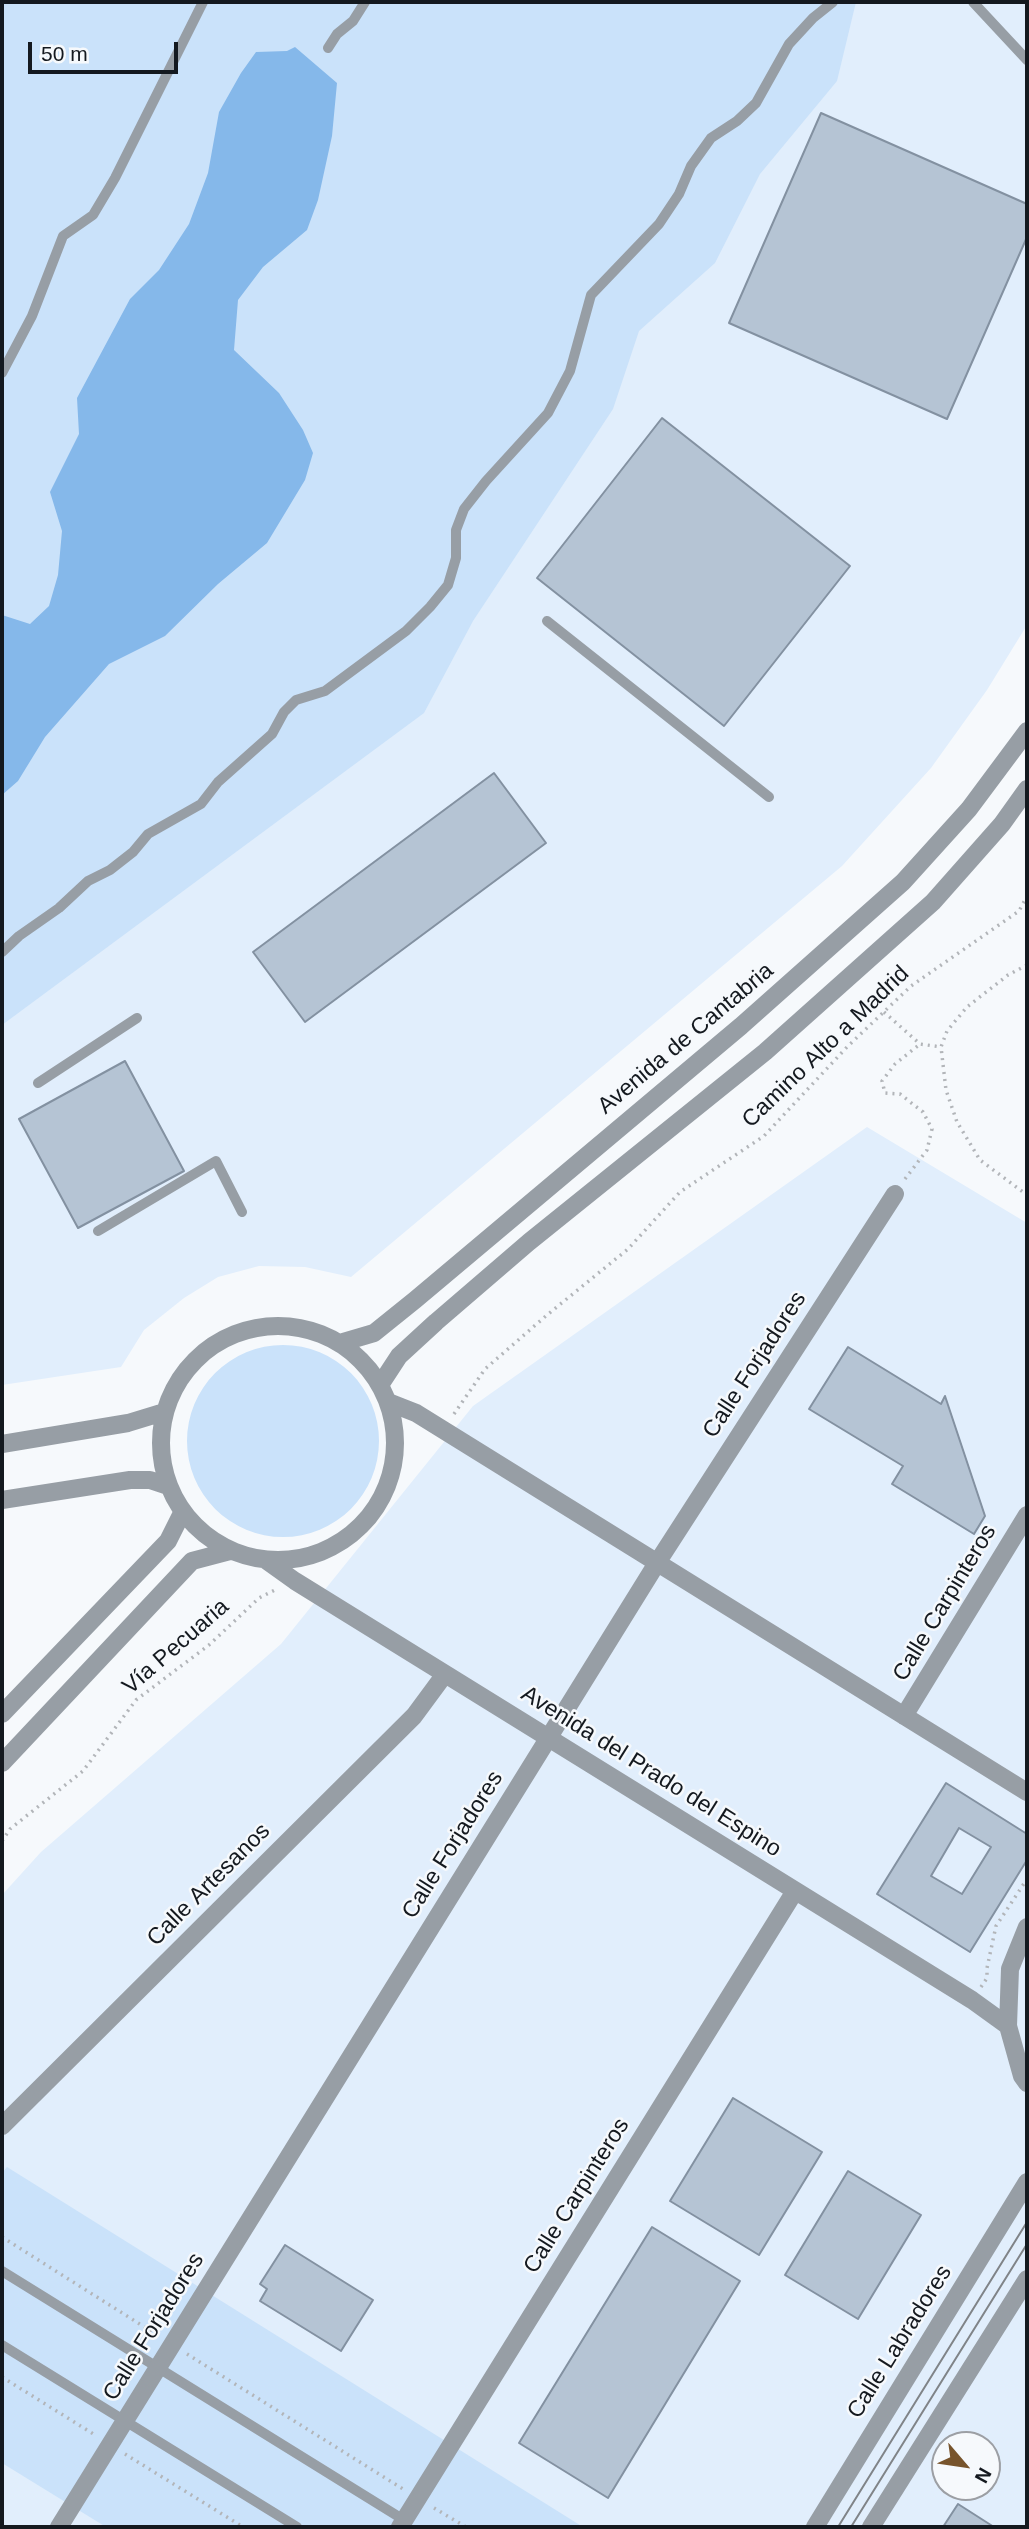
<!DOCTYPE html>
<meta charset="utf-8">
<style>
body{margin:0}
#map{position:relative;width:1029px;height:2529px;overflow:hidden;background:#f6f9fc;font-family:Arial,sans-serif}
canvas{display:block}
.frame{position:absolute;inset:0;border:4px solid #14191f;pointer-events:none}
.north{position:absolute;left:931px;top:2431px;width:70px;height:70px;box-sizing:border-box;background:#f6f9fc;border:2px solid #9c9fa4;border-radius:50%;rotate:119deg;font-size:19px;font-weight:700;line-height:28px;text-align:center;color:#14191f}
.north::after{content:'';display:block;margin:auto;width:24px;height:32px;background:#77542c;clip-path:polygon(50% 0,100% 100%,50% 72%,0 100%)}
.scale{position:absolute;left:28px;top:42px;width:150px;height:32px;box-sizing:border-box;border:4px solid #14191f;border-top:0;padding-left:9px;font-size:21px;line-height:24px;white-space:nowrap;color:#14191f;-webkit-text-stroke:5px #f6f9fc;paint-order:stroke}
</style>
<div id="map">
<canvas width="1029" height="2529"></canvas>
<div class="frame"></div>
<div class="north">N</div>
<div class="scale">50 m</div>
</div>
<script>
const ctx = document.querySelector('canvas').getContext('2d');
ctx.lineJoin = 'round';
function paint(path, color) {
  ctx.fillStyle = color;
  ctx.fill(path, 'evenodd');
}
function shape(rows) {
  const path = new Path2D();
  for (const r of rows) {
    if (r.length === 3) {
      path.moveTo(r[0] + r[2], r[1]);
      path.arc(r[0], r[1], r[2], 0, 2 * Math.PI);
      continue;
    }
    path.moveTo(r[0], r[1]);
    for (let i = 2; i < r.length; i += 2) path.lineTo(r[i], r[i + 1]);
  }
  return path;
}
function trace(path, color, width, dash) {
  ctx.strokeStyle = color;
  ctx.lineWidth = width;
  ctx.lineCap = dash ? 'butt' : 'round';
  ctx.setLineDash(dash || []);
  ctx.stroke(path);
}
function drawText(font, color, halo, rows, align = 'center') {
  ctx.font = font + ' Arial,sans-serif';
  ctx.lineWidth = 5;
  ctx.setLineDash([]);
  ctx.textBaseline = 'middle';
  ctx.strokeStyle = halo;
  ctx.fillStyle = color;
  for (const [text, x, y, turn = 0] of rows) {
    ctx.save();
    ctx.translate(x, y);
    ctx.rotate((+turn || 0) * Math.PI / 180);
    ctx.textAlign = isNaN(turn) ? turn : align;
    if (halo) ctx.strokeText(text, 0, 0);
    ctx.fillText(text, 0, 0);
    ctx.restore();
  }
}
paint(shape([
 [2,2,1027,2,1027,625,987,690,931,768,842,866,351,1277,305,1267,259,1266,218,1277,184,1298,144,1330,121,1367,2,1385],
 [867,1127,1027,1223,1027,2527,2,2527,2,1895,41,1852,281,1644,473,1406],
 [945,2445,987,2445,987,2487,945,2487]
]), '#e1eefc');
paint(shape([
 [2,2,856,2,837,81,760,174,715,263,639,331,613,409,473,621,424,713,2,1025],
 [283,1441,96],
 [7,2167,583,2527,106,2527,2,2463,2,2173]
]), '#cae2fa');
paint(shape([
 [295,47,337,83,332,136,318,200,307,230,263,267,238,300,234,350,279,393,303,430,313,453,305,480,267,543,218,584,165,636,109,664,45,737,18,781,2,795,2,615,30,624,49,606,58,575,62,531,50,492,79,434,77,398,130,299,159,270,189,224,208,173,219,112,241,73,256,52,287,51]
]), '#85b8ea');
const building = shape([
 [821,113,1027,204,1027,237,947,419,729,323,821,113],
 [662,418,850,566,724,726,537,578,662,418],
 [494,773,546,843,305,1022,253,952,494,773],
 [125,1061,184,1171,78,1228,19,1119,125,1061],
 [848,1347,941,1404,945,1396,985,1516,974,1534,892,1484,903,1466,809,1409,848,1347],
 [946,1783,1027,1834,1027,1860,970,1952,877,1894,946,1783],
 [959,1828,991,1847,962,1894,931,1876,959,1828],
 [733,2098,822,2152,759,2255,670,2201,733,2098],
 [848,2171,921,2215,858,2319,785,2275,848,2171],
 [652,2227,740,2281,608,2498,519,2443,652,2227],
 [285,2245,373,2300,341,2351,260,2301,267,2289,260,2284,285,2245],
 [958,2504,994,2527,943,2527,958,2504]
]);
paint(building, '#b5c4d4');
trace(building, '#8391a1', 2);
trace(shape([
 [1027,965,1008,975,967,1007,947,1031,941,1047,946,1090,957,1122,980,1160,1027,1195],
 [884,1012,920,1044,941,1047],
 [905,1179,927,1150,932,1129,923,1112,900,1094,885,1093,882,1081,895,1064,920,1044],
 [454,1414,485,1369,547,1315,628,1249,680,1192,764,1136,847,1047,911,986,1019,911,1027,896],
 [2,1841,10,1829,83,1771,136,1700,209,1645,259,1598,277,1589],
 [981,1987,987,1978,987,1968,996,1926,1027,1879],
 [2,2237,157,2335],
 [187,2354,403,2489],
 [2,2377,95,2435],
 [125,2454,243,2527],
 [434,2508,466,2527]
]), '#b2b5b9', 3.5, [2, 5]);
trace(shape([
 [973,2,1027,60],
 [328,48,337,34,353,21,365,2],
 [2,373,32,316,63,236,93,215,115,178,203,2],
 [547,621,769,797],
 [2,952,19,936,59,908,88,881,110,870,133,852,148,834,201,804,218,782,272,734,284,712,296,700,325,691,406,631,430,607,448,585,456,558,456,530,464,509,486,481,548,413,570,371,591,295,659,224,679,194,691,166,711,138,737,121,756,103,789,44,813,18,833,2],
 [38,1083,137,1018],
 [98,1231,216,1161,242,1212],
 [2,2271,404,2520],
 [2,2345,297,2527]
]), '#979ea5', 10);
trace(shape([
 [278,1443,117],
 [340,1343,374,1333,415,1300,741,1026,903,882,969,809,1027,731],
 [380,1385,399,1356,436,1322,529,1242,765,1052,933,902,1002,824,1027,789],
 [388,1402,416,1413,1027,1792],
 [2,1444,128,1423,164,1412],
 [2,1500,130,1480,150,1480,168,1486],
 [267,1561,295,1581,972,2000,1008,2026],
 [2,1714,168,1541,182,1513],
 [904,1716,1027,1515],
 [2,1763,192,1561,230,1551],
 [1027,1927,1010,1969,1008,2026,1022,2076,1027,2083],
 [2,2126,414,1716,445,1674],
 [59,2527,657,1563,895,1194],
 [400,2527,795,1891],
 [815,2527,1027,2182],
 [871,2527,1027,2279]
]), '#979ea5', 18);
trace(shape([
 [838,2527,1027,2222],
 [851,2527,1027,2244]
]), '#808488', 2);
drawText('23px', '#14191f', '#f6f9fc', [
 ["Avenida de Cantabria",686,1039,-40],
 ["Camino Alto a Madrid",826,1047,-44],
 ["Calle Forjadores",755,1365,-57],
 ["Calle Carpinteros",945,1603,-59],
 ["Vía Pecuaria",176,1647,-41],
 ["Avenida del Prado del Espino",651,1772,32],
 ["Calle Forjadores",453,1845,-58],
 ["Calle Artesanos",209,1885,-45],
 ["Calle Carpinteros",577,2196,-58],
 ["Calle Forjadores",154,2327,-58],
 ["Calle Labradores",900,2342,-58]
]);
</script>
